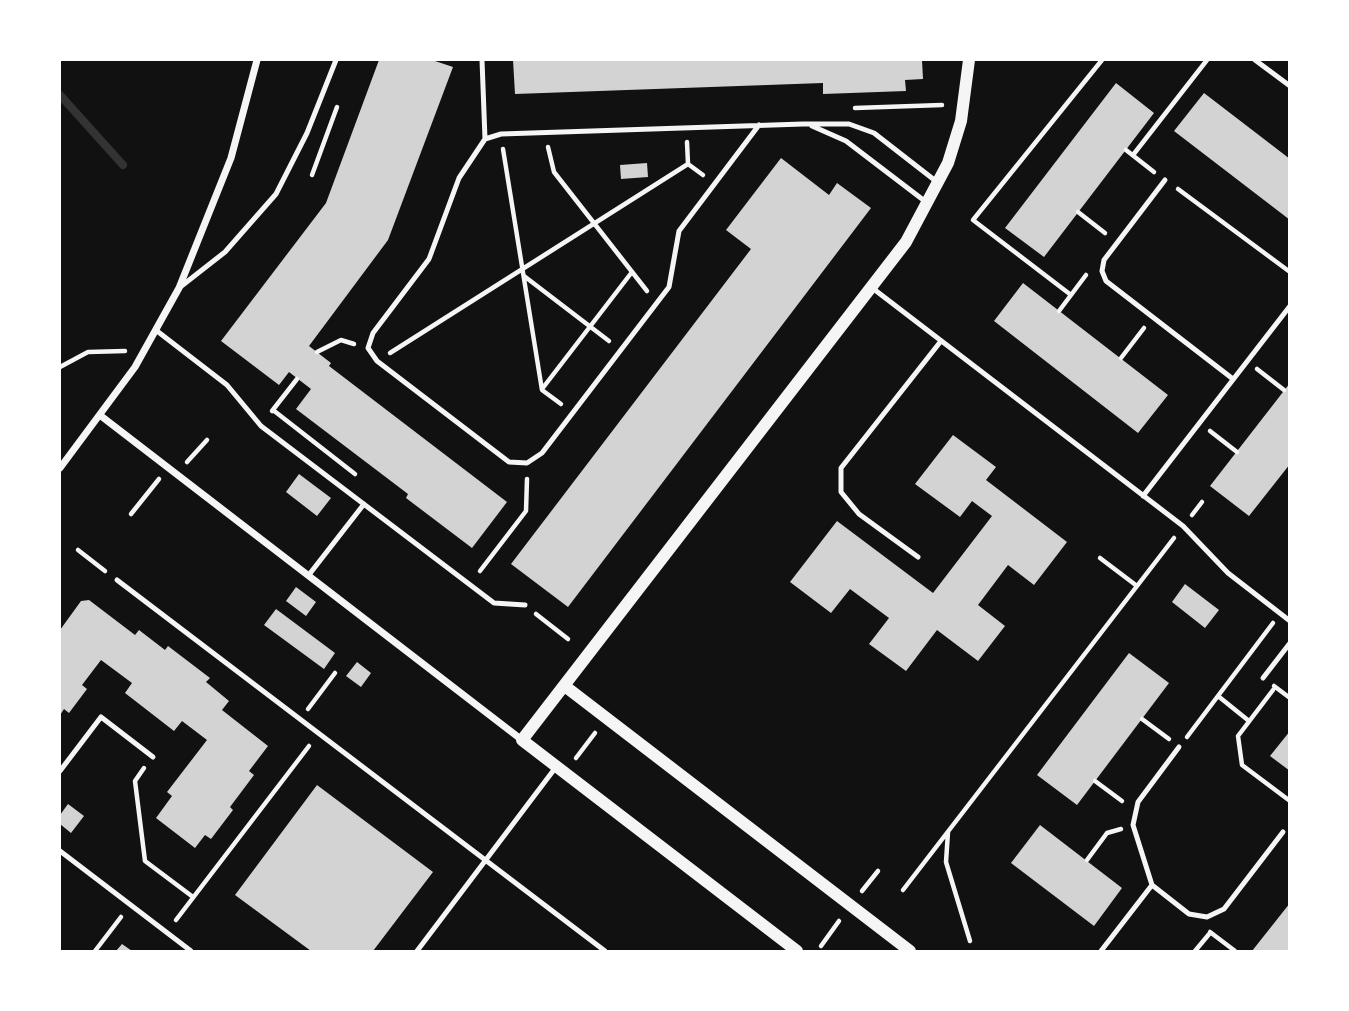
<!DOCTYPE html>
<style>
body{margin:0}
#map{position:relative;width:1349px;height:1011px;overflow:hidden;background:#111;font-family:"Nunito Sans",sans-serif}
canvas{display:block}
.frame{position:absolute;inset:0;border:61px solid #fff;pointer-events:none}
</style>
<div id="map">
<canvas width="1349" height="1011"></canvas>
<div class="frame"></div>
</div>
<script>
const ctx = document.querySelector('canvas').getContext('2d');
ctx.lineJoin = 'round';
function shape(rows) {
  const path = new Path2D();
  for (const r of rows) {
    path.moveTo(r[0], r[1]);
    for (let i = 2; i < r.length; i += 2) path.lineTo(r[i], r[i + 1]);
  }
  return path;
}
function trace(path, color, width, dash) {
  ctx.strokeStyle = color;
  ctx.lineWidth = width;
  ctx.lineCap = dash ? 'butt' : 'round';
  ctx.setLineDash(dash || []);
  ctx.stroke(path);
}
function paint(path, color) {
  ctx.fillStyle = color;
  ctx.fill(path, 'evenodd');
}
trace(shape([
 [60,95,123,165]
]), '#333', 8);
paint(shape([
 [379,60,432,60,453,67,388,240,309,346,331,363,329,366,507,502,472,548,406,498,408,494,296,409,311,389,289,372,279,385,221,341,326,203],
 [513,60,922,60,923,79,905,80,906,91,823,94,823,83,515,94],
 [1116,83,1154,113,1044,257,1005,228],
 [1204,93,1290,159,1290,220,1174,131],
 [781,158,829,195,837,183,871,208,568,607,511,564,751,249,726,230],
 [647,163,648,177,621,179,620,165],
 [1023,283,1168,395,1138,433,994,321],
 [1290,383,1290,464,1249,516,1210,486],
 [953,435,996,467,986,480,1067,542,1034,585,1008,565,978,605,1005,626,978,661,937,630,906,671,869,644,889,618,850,589,831,613,790,582,837,521,933,593,992,516,972,501,960,517,915,484],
 [299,474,331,498,317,516,286,492],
 [1185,584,1219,610,1205,628,1172,602],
 [296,587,316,602,306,616,286,601],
 [89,600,135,635,139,630,165,650,168,646,210,678,206,682,229,701,222,710,268,746,249,771,254,775,230,807,233,810,211,839,205,835,195,848,156,818,172,796,167,792,207,740,182,721,174,731,125,693,132,683,101,660,82,685,87,689,69,713,64,709,60,715,60,630,81,601],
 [276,609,335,653,324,669,264,625],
 [1129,653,1169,683,1077,805,1037,775],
 [357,662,371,673,361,687,346,676],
 [1290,731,1290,771,1270,756],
 [317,785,433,872,373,951,311,951,235,895],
 [68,804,84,816,71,833,60,824,60,815],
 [1040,825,1122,888,1094,926,1011,863],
 [1290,903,1290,951,1252,951],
 [122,944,132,951,116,951]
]), '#d3d3d3');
trace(shape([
 [855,108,942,105],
 [687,142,688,164,703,175],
 [548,147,554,172,647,291],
 [503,149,542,390,561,404],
 [1126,150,1154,172],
 [1133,155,1207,60],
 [312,175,337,107],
 [1178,189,1290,272],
 [1078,212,1105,233],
 [524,276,609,341],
 [1071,295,973,220,1102,60],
 [1059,311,1086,275],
 [317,352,341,340,354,344],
 [390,353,688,164],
 [1121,358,1144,328],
 [60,367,88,352,125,351],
 [1257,369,1284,390],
 [542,389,632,272],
 [273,410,355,474],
 [272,411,297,379],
 [1210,431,1237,452],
 [187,462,207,440],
 [131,514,159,479],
 [1192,515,1202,502],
 [78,550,105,571],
 [1100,558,1137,586],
 [480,571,526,511,527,479],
 [536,614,568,639],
 [1274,686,1290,698],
 [1273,690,1238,736,1242,765,1290,801],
 [1218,696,1249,721],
 [308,709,335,673],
 [1142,719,1169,739],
 [1187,737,1273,623],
 [576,758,595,733],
 [144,768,135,781,145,861,193,897],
 [1095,781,1122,801],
 [948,832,946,862,970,941],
 [1087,860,1107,833,1121,829],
 [903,890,1174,538],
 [862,891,878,871],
 [176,920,309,746],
 [1210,932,1235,951],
 [821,946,839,921],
 [95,951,121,917],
 [1195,951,1210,933]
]), '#f5f5f5', 4.5);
trace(shape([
 [482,60,485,139],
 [1255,60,1290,86],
 [759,125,679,231,669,287,542,453,527,463,509,462,377,361,368,348,373,333,429,259,459,178,485,139,501,134,803,124,849,124,874,133,937,182],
 [812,126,846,141,926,202],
 [1165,180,1104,260,1102,271,1106,281,1233,379],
 [871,287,1183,526,1228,573,1290,621],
 [179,288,225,252,276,194,307,133,336,60],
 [157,331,227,385,261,426,494,603,525,605],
 [1143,496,1290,306],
 [918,557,859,514,841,492,841,468,941,341],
 [308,576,364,504],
 [117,580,605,951],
 [1263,678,1290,643],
 [1179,747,1138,802,1133,825,1152,885,1189,914,1207,917,1224,909,1283,832],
 [60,771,101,717,153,757],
 [60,851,191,951],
 [417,951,556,767],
 [1101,951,1152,885]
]), '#f5f5f5', 5);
trace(shape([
 [101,416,522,740],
 [60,468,135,367,179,288,231,158,257,60]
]), '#f5f5f5', 7);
trace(shape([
 [566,687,910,951],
 [797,951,522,740,906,242,948,163,961,121,969,60]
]), '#f5f5f5', 12);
</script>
